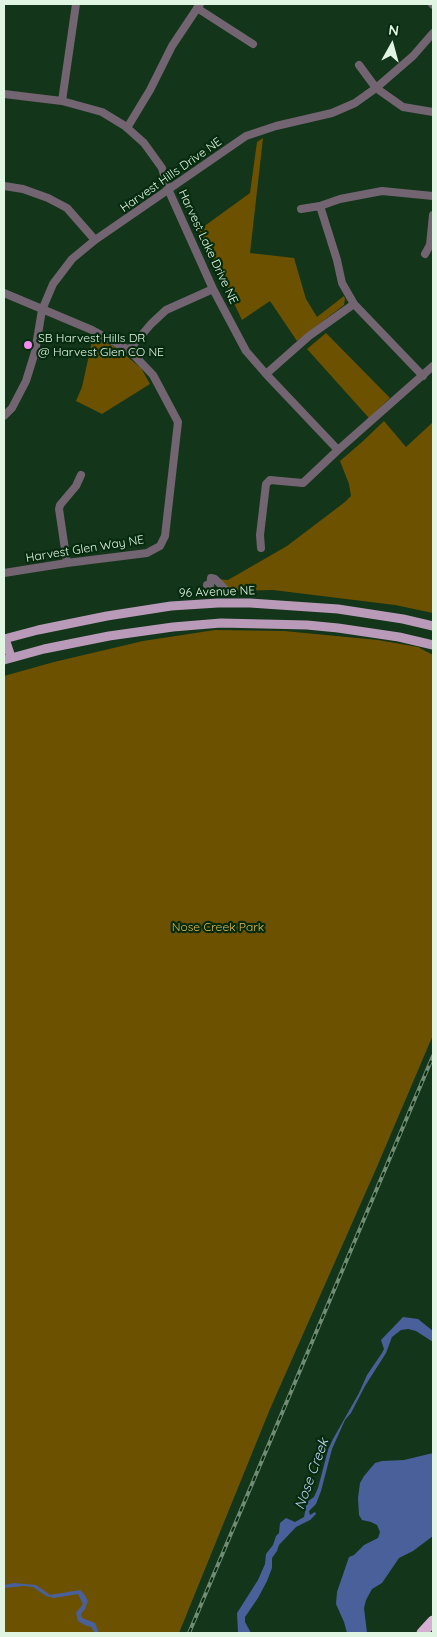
<!DOCTYPE html>
<style>
body{margin:0}
#map{position:relative;width:437px;height:1637px;overflow:hidden;background:#133519;font-family:Quicksand,sans-serif}
canvas{display:block}
.frame{position:absolute;inset:0;border:5px solid #e1f5e3;pointer-events:none}
.north{position:absolute;left:367px;top:20px;width:50px;height:50px;-webkit-text-stroke:4px #072b0f;paint-order:stroke;rotate:7deg;font-size:14px;font-weight:700;line-height:20px;text-align:center;color:#e1f5e3}
.north::after{content:'';display:block;margin:auto;width:18px;height:22px;background:#e1f5e3;clip-path:polygon(50% 0,100% 100%,50% 72%,0 100%)}
</style>
<div id="map">
<canvas width="437" height="1637"></canvas>
<div class="frame"></div>
<div class="north">N</div>
</div>
<script>
const ctx = document.querySelector('canvas').getContext('2d');
ctx.lineJoin = 'round';
function paint(path, color) {
  ctx.fillStyle = color;
  ctx.fill(path, 'evenodd');
}
function shape(rows) {
  const path = new Path2D();
  for (const r of rows) {
    path.moveTo(r[0], r[1]);
    for (let i = 2; i < r.length; i += 2) path.lineTo(r[i], r[i + 1]);
  }
  return path;
}
function trace(path, color, width, dash) {
  ctx.strokeStyle = color;
  ctx.lineWidth = width;
  ctx.lineCap = dash ? 'butt' : 'round';
  ctx.setLineDash(dash || []);
  ctx.stroke(path);
}
function drawText(font, color, halo, rows, align = 'center') {
  ctx.font = font + ' Quicksand,sans-serif';
  ctx.lineWidth = 4.5;
  ctx.setLineDash([]);
  ctx.textBaseline = 'middle';
  ctx.strokeStyle = halo;
  ctx.fillStyle = color;
  for (const [text, x, y, turn = 0] of rows) {
    ctx.save();
    ctx.translate(x, y);
    ctx.rotate((+turn || 0) * Math.PI / 180);
    ctx.textAlign = isNaN(turn) ? turn : align;
    if (halo) ctx.strokeText(text, 0, 0);
    ctx.fillText(text, 0, 0);
    ctx.restore();
  }
}
paint(shape([
 [263,138,250,253,294,258,306,299,317,317,344,296,345,299,344,305,297,341,270,301,242,320,199,230,250,193,257,142],
 [326,333,390,398,369,418,307,349],
 [93,337,117,348,130,359,141,368,150,384,102,414,76,401,82,387],
 [384,421,406,447,433,422,433,613,395,605,273,590,227,591,215,579,228,580,287,546,345,502,351,496,349,484,340,461,362,442],
 [215,630,284,631,378,640,418,647,433,655,433,1035,376,1169,270,1409,179,1633,4,1633,4,676,54,662,143,641]
]), '#6c5200');
paint(shape([
 [403,1317,418,1319,433,1331,433,1342,416,1331,408,1329,401,1330,392,1337,386,1353,365,1386,351,1413,345,1420,332,1449,321,1491,316,1504,309,1511,310,1515,315,1512,316,1514,310,1520,296,1527,279,1545,277,1551,272,1558,272,1568,267,1581,258,1598,245,1617,245,1622,251,1633,238,1633,237,1613,258,1580,265,1564,266,1554,273,1545,276,1536,279,1533,280,1523,286,1518,295,1522,304,1517,307,1502,314,1497,318,1488,328,1450,333,1439,359,1393,367,1375,382,1353,384,1349,381,1340],
 [433,1453,433,1536,413,1551,399,1558,382,1583,372,1589,366,1600,364,1608,367,1633,347,1633,344,1622,336,1604,337,1592,349,1557,354,1555,364,1545,378,1538,380,1532,377,1525,371,1522,362,1520,359,1515,358,1498,360,1483,364,1476,375,1463,382,1461,404,1460],
 [14,1583,36,1585,50,1595,80,1590,84,1594,88,1601,85,1609,81,1614,82,1618,95,1623,99,1633,95,1633,91,1627,85,1625,78,1621,76,1613,83,1604,78,1594,54,1598,46,1596,33,1587,24,1586,4,1588,4,1585]
]), '#4a609b');
trace(shape([
 [432,4,433,5],
 [197,8,253,44],
 [359,65,376,88,403,107,433,112],
 [4,94,62,101,102,112,125,126,144,143,162,168,168,189,213,289,246,351,266,374,338,450],
 [62,101,76,4],
 [127,128,150,90,172,46,200,4],
 [4,186,23,189,48,198,67,208,95,240],
 [320,206,337,260,342,283,354,304,423,376],
 [301,209,320,206,340,199,382,191,433,196],
 [425,254,430,245,433,215],
 [4,293,92,330,129,350,153,375,178,422,165,536,160,546,147,553,67,563,4,573],
 [129,350,151,324,166,310,213,289],
 [266,374,309,336,354,304],
 [4,416,12,408,26,381,35,352,42,310,53,284,72,259,95,240,246,136,276,126,332,113,355,103,376,88,413,56,433,33],
 [261,548,260,535,266,484,270,480,303,483,338,450,433,366],
 [67,563,59,509,60,505,76,486,81,475],
 [207,585,210,585,211,578,215,579,227,591]
]), '#736472', 8);
trace(shape([
 [4,639,38,630,107,616,171,606,218,603,250,603,338,609,403,619,433,626],
 [5,639,11,657],
 [4,660,44,649,109,636,173,627,221,623,307,625,338,628,399,637,433,645]
]), '#b99ab8', 9);
trace(shape([
 [422,1633,433,1621]
]), '#d5b0d3', 11);
const rail = shape([
 [189,1633,433,1056]
]);
trace(rail, '#718c75', 4);
trace(rail, '#072b0f', 2, [5.5]);
for (const [x, y, r, color] of [
 [28,345,5,"#f38af2"]
]) {
  const dot = new Path2D();
  dot.arc(x, y, r, 0, 2 * Math.PI);
  ctx.fillStyle = color;
  ctx.fill(dot);
  trace(dot, '#072b0f', 2);
}
drawText('12px', '#e1f5e3', '#072b0f', [
 ["Harvest Hills Drive NE",171,175,-35],
 ["Harvest Lake Drive NE",208,247,65],
 ["Harvest Glen Way NE",85,549,-9],
 ["96 Avenue NE",217,592,-2]
]);
drawText('12px', '#e1f5e3', '#072b0f', [
 ["SB Harvest Hills DR",38,338],
 ["@ Harvest Glen CO NE",38,352]
], 'left');
drawText('12px', '#e2b952', '#072b0f', [
 ["Nose Creek Park",218,927]
]);
drawText('italic 14px', '#c5d3f7', '#072b0f', [
 ["Nose Creek",312,1474,-70]
]);
</script>
